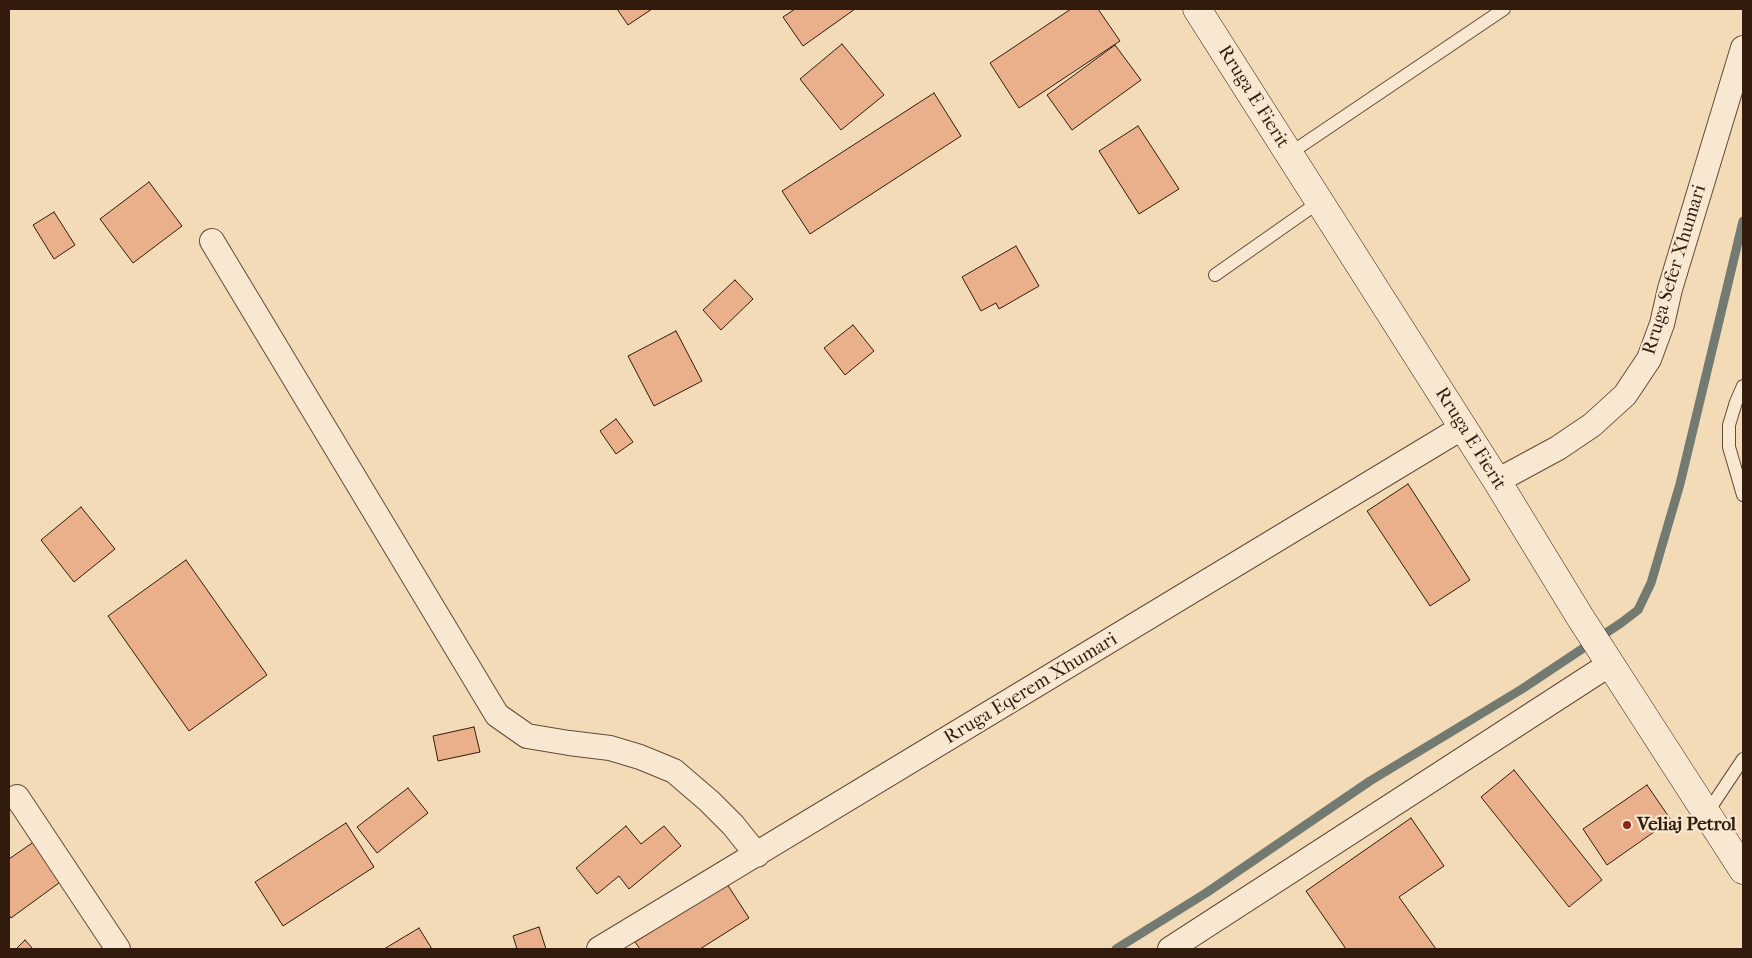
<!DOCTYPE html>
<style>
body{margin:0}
#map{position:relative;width:1752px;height:958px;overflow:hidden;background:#f4dbb8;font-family:"IM FELL French Canon",serif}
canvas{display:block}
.frame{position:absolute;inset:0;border:10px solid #321b0c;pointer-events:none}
</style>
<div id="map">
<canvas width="1752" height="958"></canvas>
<div class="frame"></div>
</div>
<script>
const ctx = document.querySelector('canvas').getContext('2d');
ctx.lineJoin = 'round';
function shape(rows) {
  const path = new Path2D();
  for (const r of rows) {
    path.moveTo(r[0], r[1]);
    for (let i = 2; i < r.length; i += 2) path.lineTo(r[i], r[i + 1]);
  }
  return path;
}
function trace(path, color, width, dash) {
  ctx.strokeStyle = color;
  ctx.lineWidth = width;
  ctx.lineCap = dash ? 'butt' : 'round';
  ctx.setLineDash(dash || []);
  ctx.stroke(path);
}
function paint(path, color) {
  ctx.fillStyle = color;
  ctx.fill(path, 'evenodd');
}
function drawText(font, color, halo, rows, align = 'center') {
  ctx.font = font + ' "IM FELL French Canon",serif';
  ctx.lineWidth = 4.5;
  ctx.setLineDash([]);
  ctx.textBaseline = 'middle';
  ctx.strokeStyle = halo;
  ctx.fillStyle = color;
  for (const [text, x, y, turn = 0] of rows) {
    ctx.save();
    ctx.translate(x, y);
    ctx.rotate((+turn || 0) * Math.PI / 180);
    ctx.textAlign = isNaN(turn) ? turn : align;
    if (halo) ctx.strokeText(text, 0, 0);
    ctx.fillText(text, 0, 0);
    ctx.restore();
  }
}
trace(shape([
 [1116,949,1206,893,1370,781,1522,689,1621,623,1638,610,1651,583,1680,484,1743,221]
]), '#727a71', 9);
const building = shape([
 [617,9,652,9,628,25,617,9],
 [795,9,855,9,803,46,783,17,795,9],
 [1071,9,1098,9,1120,41,1019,108,990,63,1071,9],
 [842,44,884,95,841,130,800,79,842,44],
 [1115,45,1141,80,1072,130,1047,95,1115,45],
 [934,93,961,136,810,234,782,191,934,93],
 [1138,126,1179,189,1139,214,1099,151,1138,126],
 [149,182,182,226,133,263,100,219,149,182],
 [54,212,75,245,54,259,33,225,54,212],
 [1016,246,1039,286,999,309,996,303,981,311,962,277,1016,246],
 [735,280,753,299,721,330,703,310,735,280],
 [853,325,874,351,845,375,824,348,853,325],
 [676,331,702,381,654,406,628,356,676,331],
 [616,419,633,442,616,454,600,431,616,419],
 [1408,484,1470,580,1430,606,1367,511,1408,484],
 [81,507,115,549,74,582,41,540,81,507],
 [186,560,267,675,189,731,108,616,186,560],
 [474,727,480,752,438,761,433,736,474,727],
 [1514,770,1602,880,1569,907,1481,797,1514,770],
 [1647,785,1671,820,1607,865,1583,829,1647,785],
 [408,788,428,813,377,853,357,827,408,788],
 [1411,818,1444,866,1399,897,1436,949,1346,949,1306,891,1411,818],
 [346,823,374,867,283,926,255,882,346,823],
 [626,826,641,844,664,826,681,846,629,889,619,876,597,894,576,868,626,826],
 [35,841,63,880,11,918,9,915,9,859,35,841],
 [727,884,749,918,700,949,640,949,635,942,727,884],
 [539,927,546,949,517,949,513,936,539,927],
 [419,928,432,949,384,949,419,928],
 [25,940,33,949,16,949,25,940]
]);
paint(building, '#e9b08b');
trace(building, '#321b0c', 1);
const lane = shape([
 [1289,154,1504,9],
 [1215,275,1319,202],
 [1743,386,1736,402,1729,425,1729,447,1743,495],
 [1707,813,1743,759]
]);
const street = shape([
 [212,241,497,715,527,736,569,743,610,748,640,757,674,771,709,801,733,825,757,855],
 [1497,481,1558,448,1592,425,1625,395,1649,359,1662,324,1670,289,1743,48],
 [17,797,118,949],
 [599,949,1463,427],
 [1170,949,1610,664]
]);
const secondary = shape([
 [1197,9,1497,481,1580,617,1743,870]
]);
trace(lane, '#624b37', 14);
trace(street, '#624b37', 26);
trace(secondary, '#321b0c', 29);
trace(lane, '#f8e8d1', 12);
trace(street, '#f8e8d1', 24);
trace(secondary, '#f8e8d1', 28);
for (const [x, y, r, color] of [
 [1627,825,5,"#8f2418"]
]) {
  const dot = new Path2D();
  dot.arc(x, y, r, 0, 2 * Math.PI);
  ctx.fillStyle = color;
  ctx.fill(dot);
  trace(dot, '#f8e8d1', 2);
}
drawText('19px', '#321b0c', '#f8e8d1', [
 ["Rruga E Fierit",1253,97,58],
 ["Rruga Sefer Xhumari",1675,270,-73],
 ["Rruga E Fierit",1470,439,58],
 ["Rruga Eqerem Xhumari",1031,689,-31]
]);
drawText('bold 19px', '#321b0c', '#f8e8d1', [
 ["Veliaj Petrol",1637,825]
], 'left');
</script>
